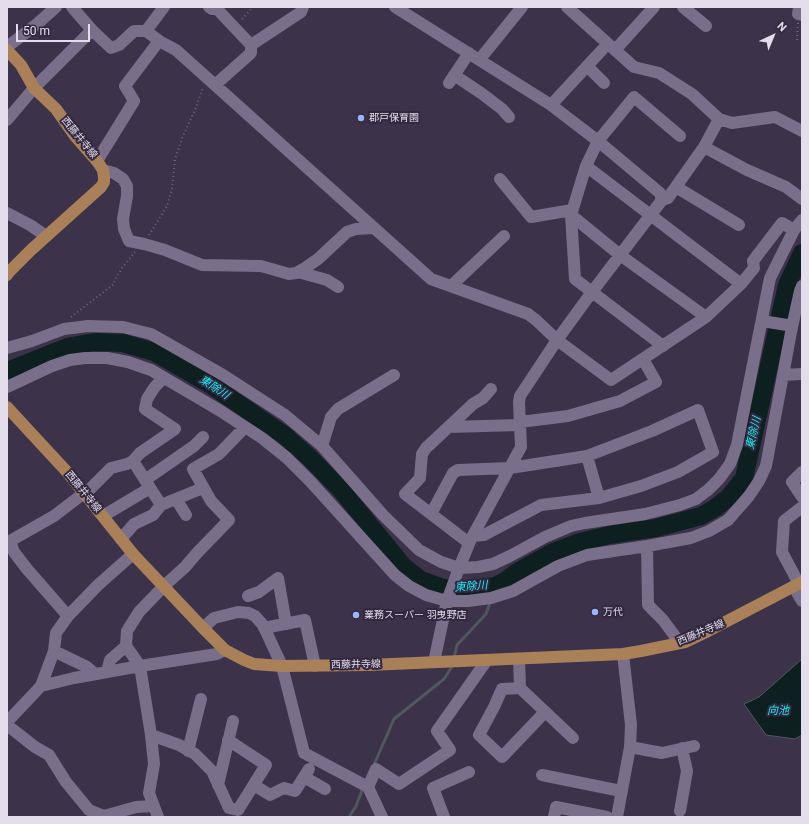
<!DOCTYPE html>
<meta charset="utf-8">
<style>
body{margin:0}
#map{position:relative;width:809px;height:824px;overflow:hidden;background:#3c324a;font-family:Roboto,sans-serif}
canvas{display:block}
.frame{position:absolute;inset:0;border:8px solid #e3ddec;pointer-events:none}
.north{position:absolute;left:753px;top:16px;width:40px;height:40px;-webkit-text-stroke:3px #32283f;paint-order:stroke;rotate:44deg;font-size:11px;font-weight:700;line-height:16px;text-align:center;color:#e3ddec}
.north::after{content:'';display:block;margin:auto;width:14px;height:18px;background:#e3ddec;clip-path:polygon(50% 0,100% 100%,50% 72%,0 100%)}
.scale{position:absolute;left:16px;top:24px;width:74px;height:18px;box-sizing:border-box;border:2px solid #e3ddec;border-top:0;padding-left:5px;font-size:12px;line-height:14px;white-space:nowrap;color:#e3ddec;-webkit-text-stroke:3px #32283f;paint-order:stroke}
</style>
<div id="map">
<canvas width="809" height="824"></canvas>
<div class="frame"></div>
<div class="north">N</div>
<div class="scale">50 m</div>
</div>
<script>
const ctx = document.querySelector('canvas').getContext('2d');
ctx.lineJoin = 'round';
function paint(path, color) {
  ctx.fillStyle = color;
  ctx.fill(path, 'evenodd');
}
function shape(rows) {
  const path = new Path2D();
  for (const r of rows) {
    path.moveTo(r[0], r[1]);
    for (let i = 2; i < r.length; i += 2) path.lineTo(r[i], r[i + 1]);
  }
  return path;
}
function trace(path, color, width, dash) {
  ctx.strokeStyle = color;
  ctx.lineWidth = width;
  ctx.lineCap = dash ? 'butt' : 'round';
  ctx.setLineDash(dash || []);
  ctx.stroke(path);
}
function drawText(font, color, halo, rows, align = 'center') {
  ctx.font = font + ' Roboto,"Noto Sans JP",sans-serif';
  ctx.lineWidth = 4;
  ctx.setLineDash([]);
  ctx.textBaseline = 'middle';
  ctx.strokeStyle = halo;
  ctx.fillStyle = color;
  for (const [text, x, y, turn = 0] of rows) {
    ctx.save();
    ctx.translate(x, y);
    ctx.rotate((+turn || 0) * Math.PI / 180);
    ctx.textAlign = isNaN(turn) ? turn : align;
    if (halo) ctx.strokeText(text, 0, 0);
    ctx.fillText(text, 0, 0);
    ctx.restore();
  }
}
const water = shape([
 [802,659,802,735,795,739,766,735,744,704,759,697,802,659]
]);
paint(water, '#0e1f20');
trace(water, '#4e585d', 1);
trace(shape([
 [492,595,495,586],
 [454,658,457,645,486,614,491,600],
 [373,767,394,719,444,679,451,668,452,665],
 [349,817,356,806,363,788]
]), '#4e585d', 3);
trace(shape([
 [7,371,67,347,94,342,123,343,154,352,211,385,284,435,311,459,342,491,403,566,421,580,443,588,468,590,495,586,505,581,517,572,551,553,580,542,609,535,656,528,701,516,715,508,728,498,744,478,787,285,802,253]
]), '#0e1f20', 18);
trace(shape([
 [242,19,253,7],
 [797,40,798,23],
 [149,235,167,206,172,189,175,159,183,136,195,110,203,88],
 [71,317,114,284,115,280,122,268,135,252]
]), '#71687d', 2, [1, 3]);
trace(shape([
 [72,7,92,30,111,48,119,45,134,31,146,31,161,42,176,50,431,279,528,314,536,320,557,340,611,380,706,317,741,284,586,166],
 [209,7,212,9,217,9,251,45,251,53,215,85],
 [395,7,551,105,598,141,660,193,662,200],
 [567,7,634,67,659,73,692,94,719,119,732,123,775,117,802,131],
 [683,7,706,26],
 [799,7,798,14,802,15],
 [146,31,164,7],
 [251,45,301,12,303,7],
 [7,47,37,24,56,7],
 [615,50,654,7],
 [480,59,522,7],
 [587,66,604,83],
 [454,75,481,93,502,109,509,117],
 [449,83,469,53],
 [551,105,602,50],
 [7,120,34,88,92,30],
 [704,147,747,170,786,187,802,199],
 [97,161,134,101,125,86,159,41],
 [103,170,114,173,123,179,127,186,127,196,123,219,124,229,129,241,144,244,165,250,202,265,261,266,289,274,296,273,305,268,318,259,347,232,356,229,374,228],
 [500,179,531,217,572,210],
 [676,187,739,225],
 [7,213,30,225,46,236],
 [571,215,620,255,706,317],
 [298,272,327,280,338,287],
 [741,284,754,268,753,261,782,223,794,230],
 [451,286,504,236],
 [762,321,787,325,792,327],
 [663,346,575,279,571,215,586,166,598,141,634,97,680,136],
 [7,348,32,341,64,329,88,326,123,327,151,334,223,375,285,415,322,446,383,515,419,550,441,562,459,568,478,567,493,564,510,556,545,537,571,526,585,523,645,514,680,505,696,499,708,490,719,479,730,464,737,445,770,278,794,230,802,220],
 [783,375,802,374],
 [7,387,52,366,70,360,85,358,107,358,128,362,151,370,219,410,245,427,262,438,287,458,310,481,395,575,409,586,426,595,447,601,468,601,491,598,513,591,558,566,587,555,647,546,691,538,709,531,728,520,749,496,759,481,766,466,792,327,800,291,802,286],
 [520,422,568,416,620,401,656,382,643,359],
 [448,427,520,425],
 [322,446,331,417,338,409,394,375],
 [587,456,599,498],
 [133,461,140,453,175,429,145,409,147,399,154,388,163,378],
 [802,472,792,482,802,497],
 [145,480,194,446,203,437],
 [85,494,111,468,127,464,133,461,161,505],
 [176,499,186,515],
 [431,514,453,473,458,470,510,468,587,456,652,431,698,410,713,452,678,472,641,486,599,498,541,505,484,535,473,536],
 [103,516,150,488],
 [121,539,134,524,153,515,161,505,203,488],
 [469,543,405,494,420,478,422,454,426,448,473,404,483,398,491,389],
 [647,546,648,605,663,620,680,643],
 [799,584,782,552,784,521,802,507],
 [794,587,802,601],
 [248,596,259,592,278,578,286,624],
 [68,616,27,569,14,552,10,541,54,516,84,493],
 [203,628,214,618,238,612,249,613,255,616,263,625,282,666,304,753,368,787,382,817],
 [264,628,305,620,315,666],
 [54,651,87,667,95,674],
 [519,659,520,688,573,738],
 [434,662,447,601,459,568,471,539,521,447,519,402,520,396,557,340,592,292,662,200,668,198,704,147,719,119],
 [107,672,110,660,126,646],
 [41,686,74,678,140,666,217,654,225,650],
 [520,688,502,689,494,707,479,735,502,757,545,712],
 [7,722,41,686,54,651,56,633,68,616,98,585,133,554],
 [7,725,35,747,49,755,66,782,89,810,104,816,136,807,154,806],
 [151,735,179,745,195,754,212,771,229,808,238,810,266,765,228,740],
 [630,747,662,753,694,746],
 [188,751,201,699],
 [542,775,621,791],
 [304,777,325,789],
 [218,785,233,721],
 [254,785,270,795,284,788,295,791,309,769],
 [368,787,376,769,399,784,450,750,437,731,487,660],
 [680,811,687,771,682,748],
 [158,817,149,793,154,764,151,735,140,666,126,646,127,631,139,612,164,586,185,567,197,553,229,520,211,501,193,469,219,454,245,427],
 [444,817,433,788,469,772],
 [554,817,556,807,607,817],
 [617,817,630,747,631,725,623,654]
]), '#7a6f8a', 12);
trace(shape([
 [7,50,21,65,34,88,56,109,75,136,97,161,103,170,104,177,104,182,101,187,31,250,9,272,7,275],
 [7,407,68,473,133,554,203,628,225,650,244,660,254,664,282,666,369,665,623,654,641,651,685,642,708,631,802,582]
]), '#aa8059', 12);
for (const [x, y, r, color] of [
 [361,118,4,"#99b5fd"],
 [595,612,4,"#99b5fd"],
 [356,615,4,"#99b5fd"]
]) {
  const dot = new Path2D();
  dot.arc(x, y, r, 0, 2 * Math.PI);
  ctx.fillStyle = color;
  ctx.fill(dot);
  trace(dot, '#32283f', 1.5);
}
drawText('10px', '#e3ddec', '#32283f', [
 ["郡戸保育園",369,118],
 ["万代",603,612],
 ["業務スーパー 羽曳野店",364,615]
], 'left');
drawText('10px', '#e3ddec', '#32283f', [
 ["西藤井寺線",79,138,51],
 ["西藤井寺線",83,492,51],
 ["西藤井寺線",701,633,-23],
 ["西藤井寺線",356,665,-1]
]);
drawText('italic 11px', '#18f1fa', '#32283f', [
 ["東除川",214,388,33],
 ["東除川",754,433,-77],
 ["東除川",471,587,-4],
 ["向池",778,711]
]);
</script>
